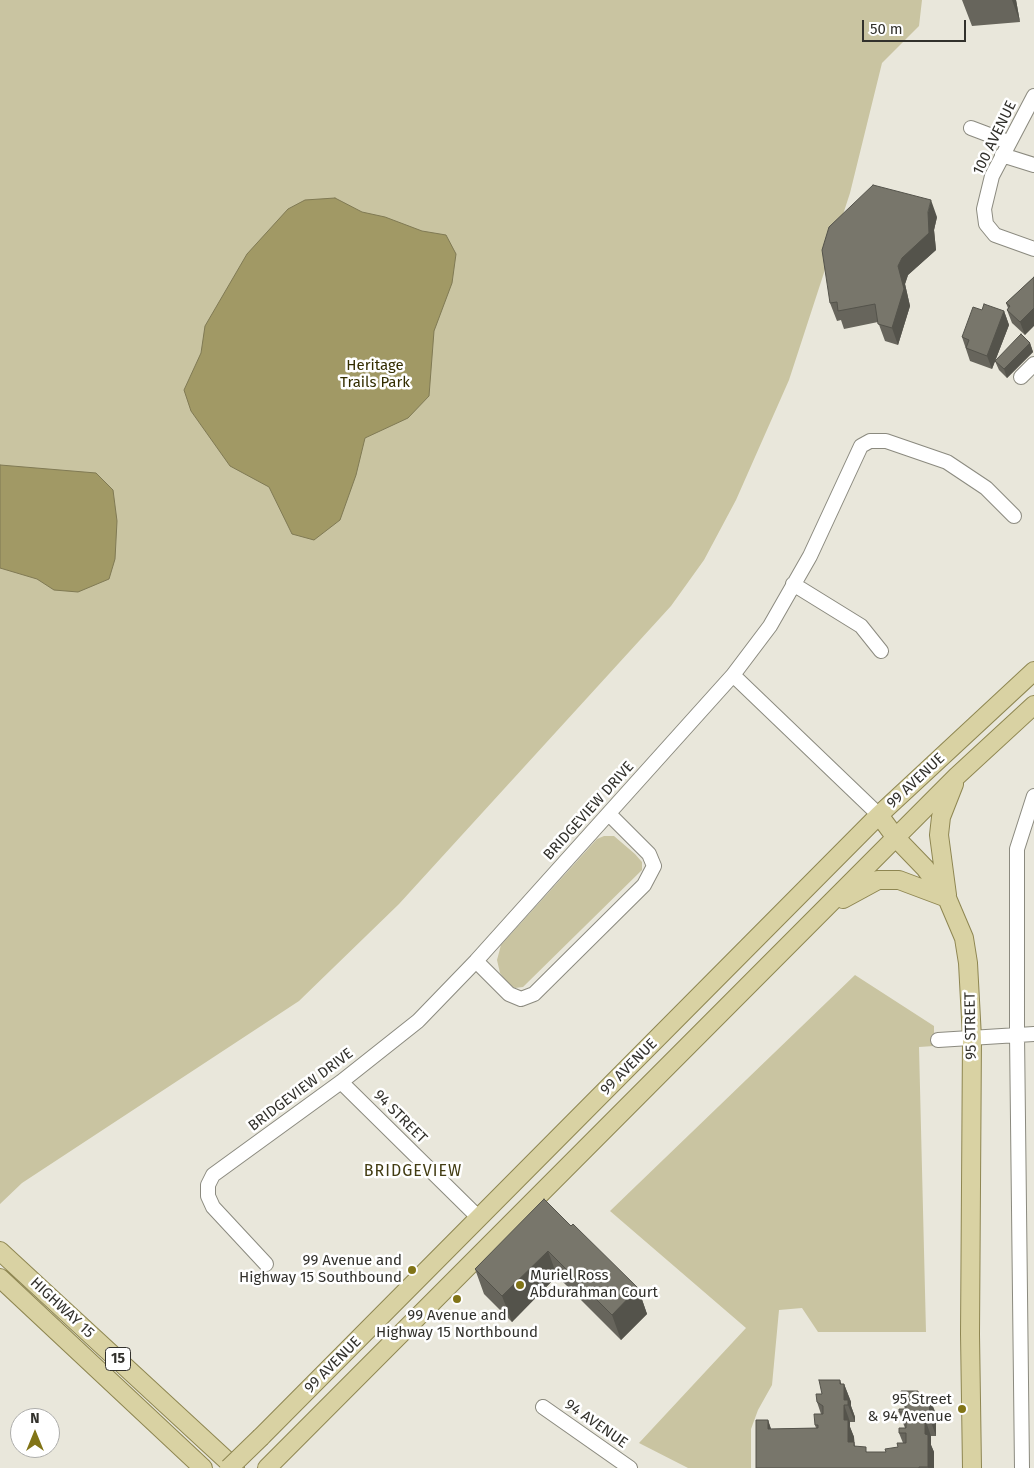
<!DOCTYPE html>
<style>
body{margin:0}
#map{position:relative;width:1034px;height:1468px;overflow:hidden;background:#e9e7db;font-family:"Fira Sans",sans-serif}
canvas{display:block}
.north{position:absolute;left:10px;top:1408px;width:50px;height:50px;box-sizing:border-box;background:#fff;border:1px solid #adadab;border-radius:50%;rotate:0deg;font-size:14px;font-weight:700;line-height:20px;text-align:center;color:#32312c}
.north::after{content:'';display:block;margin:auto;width:18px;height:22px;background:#817417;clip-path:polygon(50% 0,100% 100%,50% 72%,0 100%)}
.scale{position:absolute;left:862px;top:20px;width:104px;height:22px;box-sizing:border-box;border:2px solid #32312c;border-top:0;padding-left:6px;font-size:15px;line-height:18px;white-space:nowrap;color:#32312c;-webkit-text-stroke:4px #fff;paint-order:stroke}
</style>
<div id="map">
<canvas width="1034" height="1468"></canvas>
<div class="north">N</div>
<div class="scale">50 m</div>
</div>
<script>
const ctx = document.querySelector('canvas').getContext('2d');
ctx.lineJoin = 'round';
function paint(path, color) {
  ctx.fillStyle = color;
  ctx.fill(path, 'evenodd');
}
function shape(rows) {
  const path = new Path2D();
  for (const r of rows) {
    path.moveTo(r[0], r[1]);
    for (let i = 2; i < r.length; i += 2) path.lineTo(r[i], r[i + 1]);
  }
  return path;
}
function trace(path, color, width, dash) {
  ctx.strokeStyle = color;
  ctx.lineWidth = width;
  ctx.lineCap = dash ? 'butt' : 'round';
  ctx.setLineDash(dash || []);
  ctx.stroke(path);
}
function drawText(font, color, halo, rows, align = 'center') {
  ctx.font = font + ' "Fira Sans",sans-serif';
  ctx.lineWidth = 5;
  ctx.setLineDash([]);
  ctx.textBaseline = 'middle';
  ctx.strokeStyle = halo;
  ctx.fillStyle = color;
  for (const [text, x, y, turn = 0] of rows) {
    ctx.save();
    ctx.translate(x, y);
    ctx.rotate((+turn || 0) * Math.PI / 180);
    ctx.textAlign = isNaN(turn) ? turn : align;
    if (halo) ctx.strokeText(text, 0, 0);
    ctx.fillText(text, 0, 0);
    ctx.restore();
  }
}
paint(shape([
 [0,0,922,0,919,26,882,63,850,193,789,380,736,500,704,560,671,606,399,904,299,1001,22,1183,0,1204],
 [604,836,614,836,635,854,642,862,642,870,523,987,515,988,508,984,500,973,497,960,501,945,597,839],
 [855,975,934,1026,934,1046,919,1047,926,1332,818,1332,802,1308,779,1310,772,1385,758,1410,751,1429,751,1468,688,1468,639,1443,746,1328,610,1211]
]), '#c9c4a1');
const water = shape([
 [335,198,362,212,385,217,422,231,446,235,456,254,452,283,434,331,429,396,408,418,365,438,356,475,340,520,314,540,292,534,269,487,230,466,191,411,184,390,201,353,205,326,247,254,288,209,305,200,335,198],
 [0,465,96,473,113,490,117,521,115,559,109,579,78,592,54,590,37,579,0,568,0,465]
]);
paint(water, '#a19965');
trace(water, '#807a54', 1);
const minor = shape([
 [1034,96,992,176,984,209,986,224,995,235,1034,249],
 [971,128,1008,142],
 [1002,155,1034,165],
 [1021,377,1034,364],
 [793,584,861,626,881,651],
 [733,675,879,815],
 [476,961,509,994,521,999,534,994,644,885,654,866,649,854,609,814],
 [938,1040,1034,1034],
 [341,1082,479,1218],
 [266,1264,213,1207,208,1196,208,1185,213,1175,341,1082,418,1021,476,961,733,675,770,626,810,556,861,446,870,441,886,441,947,462,986,488,1014,516],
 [543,1407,630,1468],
 [1022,1468,1017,1034,1017,849,1034,796]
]);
const major = shape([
 [879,815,896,838,925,868,947,898,964,938,968,963,972,1038,970,1334,972,1468],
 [947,895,939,835,941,817,954,784],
 [843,899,878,880,899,880,947,898],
 [0,1251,235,1468],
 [0,1278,203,1468],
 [261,1437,879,815,1034,671],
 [267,1468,957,776,1034,705]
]);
trace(minor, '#8b8a7f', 16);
trace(major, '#8e8651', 20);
trace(minor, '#fff', 14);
trace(major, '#d9d2a3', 18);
const majorBridge = shape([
 [229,1468,261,1437]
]);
trace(majorBridge, '#8e8651', 20, []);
trace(majorBridge, '#d9d2a3', 18);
paint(shape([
 [962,0,1016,0,1020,22,972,26],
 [937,217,934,230,936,250,908,275,905,284,910,306,898,345,885,341,878,322,844,329,841,320,837,321,830,303],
 [1034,277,1025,335,1012,323,1007,310,1008,308,1006,303],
 [982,310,1004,311,1009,325,992,369,970,361,962,337],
 [1030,343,1033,352,1007,378,999,370,995,361],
 [571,1226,638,1288,647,1314,621,1340,557,1276,512,1322,484,1294,475,1269],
 [842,1384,844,1384,851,1402,851,1406,855,1417,855,1422,850,1422,850,1427,854,1437,855,1446,867,1452,886,1452,898,1447,903,1443,899,1433,905,1428,899,1412,905,1409,901,1397,918,1391,920,1397,936,1414,936,1436,931,1436,931,1445,934,1452,934,1468,756,1468,768,1420,771,1429,816,1428,815,1425,821,1414,817,1402,822,1394]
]), '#67655c');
paint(shape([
 [1012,0,1016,0,1020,22],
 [931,200,937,217,934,230,936,250,908,275,905,284,910,306,898,345,892,328,898,266,902,258,928,212],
 [1034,308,1034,326,1025,335,1020,322],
 [1004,311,1009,325,992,369,987,356],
 [1030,343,1033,352,1007,378,1004,369],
 [548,1251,557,1276,512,1322,502,1296],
 [638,1288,647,1314,621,1340,612,1315],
 [840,1380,844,1392,844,1384,851,1402,851,1406,855,1417,855,1422,848,1405,844,1400,840,1384],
 [929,1396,936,1414,936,1436,930,1419],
 [844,1405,850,1422,850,1427,854,1437,854,1445,860,1460,848,1442,844,1420],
 [925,1419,931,1436,931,1445,934,1452,934,1468,928,1468,928,1467,925,1434],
 [768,1420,774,1438,768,1429]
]), '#54534b');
const building = shape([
 [873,185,931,200,928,212,929,233,902,258,898,266,904,289,892,328,878,324,875,304,838,311,837,302,830,303,822,250,829,227,873,185],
 [1034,277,1034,308,1020,322,1007,310,1010,306,1006,303,1034,277],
 [984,304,1004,311,987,356,966,348,969,340,962,337,973,307,982,310,984,304],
 [1021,334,1030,343,1004,369,995,361,1021,334],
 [544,1199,571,1226,573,1224,638,1288,612,1315,548,1251,502,1296,475,1269,544,1199],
 [819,1380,840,1380,840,1384,844,1384,844,1400,848,1400,848,1405,844,1405,844,1420,848,1420,848,1442,854,1442,854,1446,866,1447,866,1452,886,1452,885,1449,898,1447,897,1443,906,1443,906,1433,899,1433,899,1428,906,1428,906,1416,903,1416,903,1412,899,1412,899,1409,906,1409,906,1397,901,1397,901,1391,918,1391,918,1397,929,1396,930,1419,925,1419,925,1434,928,1435,928,1467,919,1467,919,1468,756,1468,756,1420,768,1420,768,1429,818,1428,818,1425,815,1425,814,1414,823,1414,823,1406,817,1402,816,1394,822,1394,819,1380]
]);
paint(building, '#78766b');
trace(building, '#54534b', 1);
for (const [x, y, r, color] of [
 [412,1270,5,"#817417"],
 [520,1285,5,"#817417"],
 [457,1299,5,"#817417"],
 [962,1409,5,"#817417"]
]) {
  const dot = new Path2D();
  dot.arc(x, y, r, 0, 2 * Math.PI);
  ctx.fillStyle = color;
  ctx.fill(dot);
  trace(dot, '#fff', 2);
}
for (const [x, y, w] of [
 [118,1359,25]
]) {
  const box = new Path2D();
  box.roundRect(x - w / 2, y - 11.5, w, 23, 4);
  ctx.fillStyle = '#fff';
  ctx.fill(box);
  trace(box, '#32312c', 1);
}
drawText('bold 14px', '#32312c', null, [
 ["15",118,1359]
]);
drawText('15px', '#32312c', '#fff', [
 ["100 AVENUE",995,138,-64],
 ["99 AVENUE",916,781,-43],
 ["BRIDGEVIEW DRIVE",589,811,-48],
 ["95 STREET",971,1026,-91],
 ["99 AVENUE",629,1067,-45],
 ["BRIDGEVIEW DRIVE",301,1090,-37],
 ["94 STREET",400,1117,45],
 ["HIGHWAY 15",62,1308,43],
 ["99 AVENUE",333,1365,-45],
 ["94 AVENUE",596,1424,35]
]);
drawText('15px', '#332d00', '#fff', [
 ["Heritage",375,366],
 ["Trails Park",375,383]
]);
drawText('15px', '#32312c', '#fff', [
 ["99 Avenue and",402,1261],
 ["Highway 15 Southbound",402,1278],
 ["Muriel Ross",530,1276,"left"],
 ["Abdurahman Court",530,1293,"left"],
 ["99 Avenue and",457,1316,"center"],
 ["Highway 15 Northbound",457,1333,"center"],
 ["95 Street",952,1400],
 ["& 94 Avenue",952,1417]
], 'right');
ctx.letterSpacing = '1px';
drawText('16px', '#423c12', '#fff', [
 ["BRIDGEVIEW",413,1172]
]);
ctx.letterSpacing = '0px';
</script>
